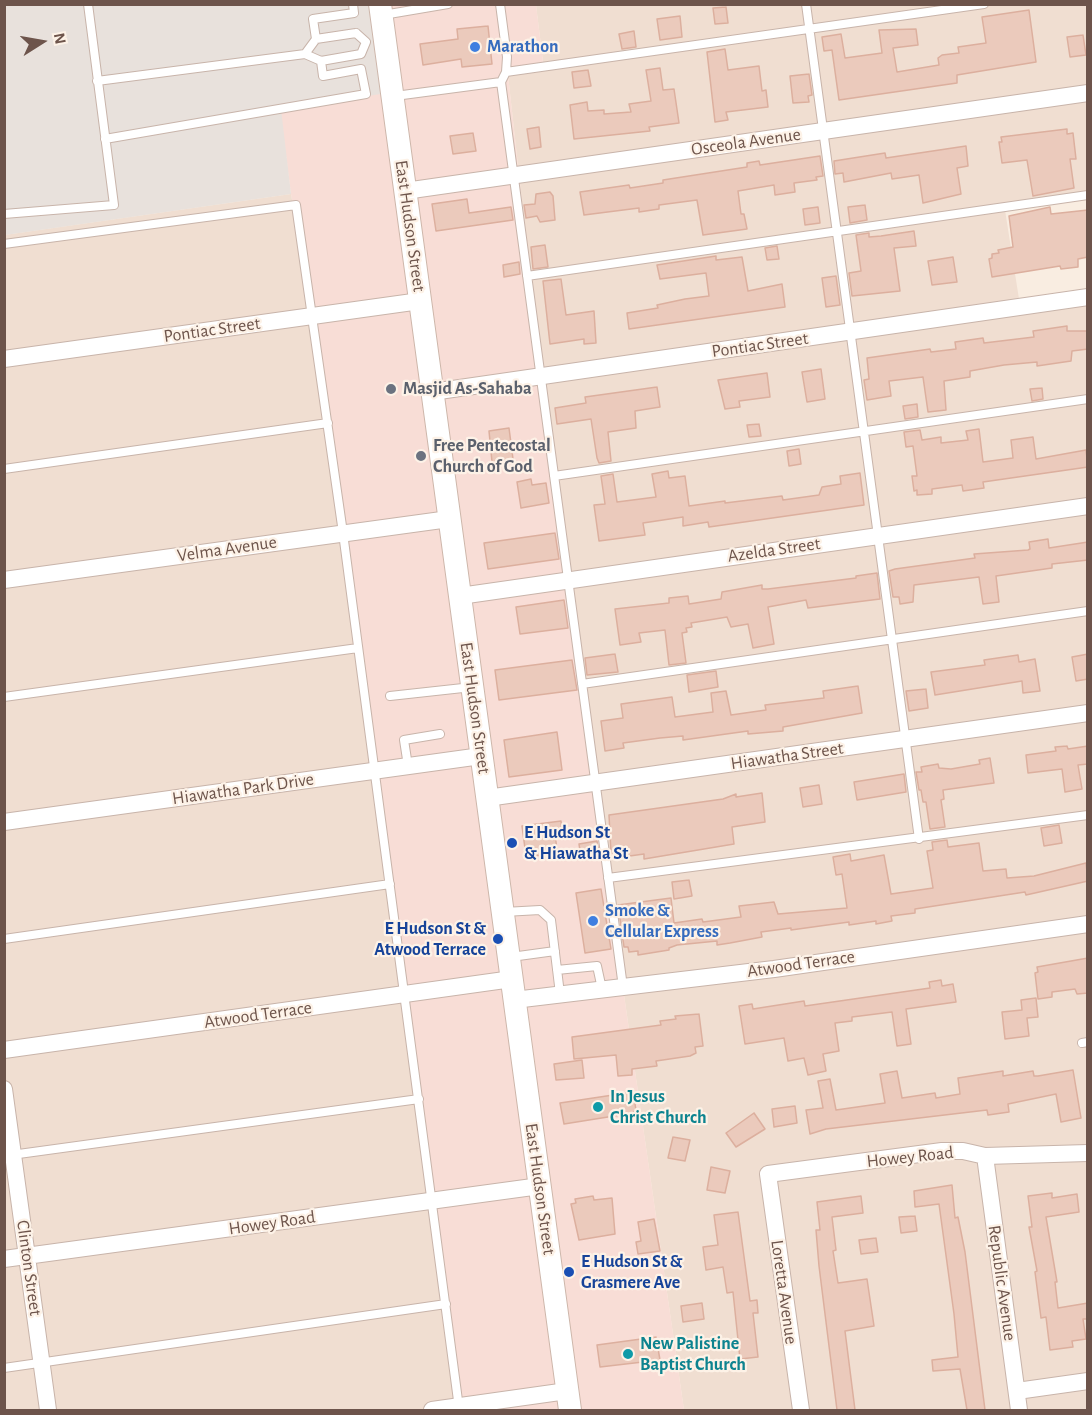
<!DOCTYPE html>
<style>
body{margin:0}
#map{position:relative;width:1092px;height:1415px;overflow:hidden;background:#f9ede1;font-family:"Alegreya Sans",sans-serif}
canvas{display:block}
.frame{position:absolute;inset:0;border:6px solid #6d544b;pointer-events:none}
.north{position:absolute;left:12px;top:12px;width:60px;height:60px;-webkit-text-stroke:4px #fdf2e7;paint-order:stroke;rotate:79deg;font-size:16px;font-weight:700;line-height:24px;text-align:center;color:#6d544b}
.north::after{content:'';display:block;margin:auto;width:21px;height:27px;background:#6d544b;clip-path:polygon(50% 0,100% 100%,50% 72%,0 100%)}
</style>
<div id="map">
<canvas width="1092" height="1415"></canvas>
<div class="frame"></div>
<div class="north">N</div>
</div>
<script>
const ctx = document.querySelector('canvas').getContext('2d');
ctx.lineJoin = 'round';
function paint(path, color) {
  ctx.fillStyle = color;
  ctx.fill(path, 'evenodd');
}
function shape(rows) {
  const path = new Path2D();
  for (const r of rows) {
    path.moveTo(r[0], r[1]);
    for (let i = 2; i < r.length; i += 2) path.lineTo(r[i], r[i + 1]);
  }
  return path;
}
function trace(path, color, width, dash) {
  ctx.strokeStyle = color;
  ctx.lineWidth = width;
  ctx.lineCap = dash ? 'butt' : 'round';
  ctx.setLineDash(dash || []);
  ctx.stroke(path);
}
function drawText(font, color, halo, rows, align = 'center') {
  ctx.font = font + ' "Alegreya Sans",sans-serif';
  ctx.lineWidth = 4.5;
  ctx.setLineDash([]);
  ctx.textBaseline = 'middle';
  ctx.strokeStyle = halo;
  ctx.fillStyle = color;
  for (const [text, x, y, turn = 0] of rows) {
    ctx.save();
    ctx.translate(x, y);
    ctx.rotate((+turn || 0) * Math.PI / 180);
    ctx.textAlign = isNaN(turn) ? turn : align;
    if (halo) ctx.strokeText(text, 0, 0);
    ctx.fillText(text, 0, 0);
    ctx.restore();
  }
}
paint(shape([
 [536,5,1087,5,1087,196,1005,210,1019,299,1087,290,1087,1410,684,1410,624,995,541,374,508,75,544,70],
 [291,194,313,315,460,1410,5,1410,4,235]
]), '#f0ded1');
paint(shape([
 [382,5,536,5,544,70,508,75,541,374,624,995,684,1410,460,1410,313,315,291,194,280,109]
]), '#f8ddd6');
paint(shape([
 [4,5,382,5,394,92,281,109,291,194,5,235]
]), '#e8e1dc');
const building = shape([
 [726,7,728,23,715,24,713,8,726,7],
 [1029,10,1036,62,957,75,957,83,839,100,832,50,824,51,822,37,841,34,845,58,882,53,879,30,916,29,918,45,893,48,897,72,939,65,938,58,942,55,959,53,958,47,986,43,982,17,1029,10],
 [680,16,682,37,660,40,657,19,680,16],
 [488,26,492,64,462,67,461,59,423,65,420,44,458,39,457,29,488,26],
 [634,31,636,47,622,49,619,34,634,31],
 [1083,35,1086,55,1070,57,1067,37,1083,35],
 [725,49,728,70,759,66,762,91,766,90,768,107,726,112,728,120,715,122,707,52,725,49],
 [660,68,663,90,674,89,679,123,649,127,650,131,574,139,570,105,587,102,588,111,604,110,604,114,631,112,629,104,651,101,646,70,660,68],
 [588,70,591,86,574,88,572,72,588,70],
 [809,74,812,95,808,96,809,102,793,103,790,76,809,74],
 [539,127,541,147,530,149,527,129,539,127],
 [1067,129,1067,134,1073,133,1076,159,1070,159,1074,188,1033,196,1027,160,1002,163,999,142,1002,142,1001,137,1067,129],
 [473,133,476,151,453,154,450,136,473,133],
 [966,146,968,166,957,168,961,194,923,203,919,175,892,179,891,173,844,182,843,173,835,174,834,161,885,153,886,158,966,146],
 [820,156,823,176,816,177,817,180,794,183,795,192,775,195,774,185,738,191,741,214,744,214,747,229,703,235,697,200,659,205,659,209,639,212,639,208,584,215,580,192,629,185,630,188,663,183,663,180,747,167,747,163,759,161,760,165,820,156],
 [550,192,553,196,555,220,540,222,537,216,526,218,524,205,535,204,536,194,550,192],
 [467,199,469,213,511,207,513,220,436,231,432,204,467,199],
 [865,205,867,220,850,223,848,207,865,205],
 [818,207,820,223,805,225,803,209,818,207],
 [1050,207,1051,214,1088,210,1088,257,1078,259,1078,267,1061,269,1060,266,992,277,989,259,992,258,992,254,999,253,998,250,1013,247,1009,216,1050,207],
 [914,231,916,246,894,248,900,291,852,296,849,273,861,271,856,235,869,233,869,237,881,236,914,231],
 [545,245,548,267,533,269,531,247,545,245],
 [777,246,779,259,767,260,765,248,777,246],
 [716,256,716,260,742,257,748,291,782,284,785,307,629,329,627,313,658,308,657,305,685,299,709,296,706,273,660,279,657,265,716,256],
 [953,257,957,282,932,285,928,261,953,257],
 [519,262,520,274,504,277,503,265,519,262],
 [836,276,840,305,826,307,822,278,836,276],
 [561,279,566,315,594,311,596,343,584,344,584,339,550,344,543,281,561,279],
 [1067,326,1067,331,1088,331,1088,349,1072,351,1071,361,1037,366,1037,362,1004,365,970,371,970,377,944,381,946,410,928,412,923,377,889,381,891,396,867,400,864,380,869,379,867,358,930,349,931,352,956,349,955,342,983,338,984,343,1034,337,1033,331,1067,326],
 [821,369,825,399,807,402,802,372,821,369],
 [767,373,770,397,739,401,740,407,725,409,718,380,767,373],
 [657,387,660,407,635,411,636,428,608,432,611,461,599,463,597,458,591,419,557,424,555,408,586,403,585,397,657,387],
 [1042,388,1043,399,1032,401,1030,389,1042,388],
 [917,404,918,417,905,419,903,406,917,404],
 [759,424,761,436,749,437,747,425,759,424],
 [509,428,513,459,492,462,489,431,509,428],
 [979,429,983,462,1013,458,1011,440,1033,437,1036,459,1086,450,1088,467,983,482,984,488,963,491,962,485,932,489,932,494,917,495,917,490,914,491,912,476,917,476,913,446,906,447,904,432,920,430,922,440,941,437,941,443,968,440,966,431,979,429],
 [799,449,801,464,789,466,787,451,799,449],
 [668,471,669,478,685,476,689,506,725,501,725,503,782,496,783,500,819,495,822,487,841,484,840,476,860,473,864,505,709,527,708,522,683,526,683,517,643,523,645,535,599,541,594,505,605,504,601,476,613,474,617,502,656,497,652,474,668,471],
 [531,479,532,485,546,483,549,503,521,508,517,482,531,479],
 [555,533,559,559,488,569,484,543,555,533],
 [1048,539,1049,548,1088,542,1088,560,1052,564,1052,568,996,576,999,602,983,604,979,577,914,585,913,602,900,604,899,597,893,597,889,571,895,569,975,558,974,554,1028,550,1030,549,1029,542,1048,539],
 [877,573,880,599,808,608,806,600,768,607,774,644,753,648,748,624,731,627,727,617,691,623,692,627,686,628,687,632,682,633,686,663,669,665,665,630,639,633,641,642,620,645,615,609,669,603,669,598,688,596,689,604,721,599,722,592,762,585,762,589,768,589,856,578,856,576,877,573],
 [564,600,568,628,520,634,516,607,564,600],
 [615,654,618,672,587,675,585,658,615,654],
 [1088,654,1088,679,1076,681,1072,657,1088,654],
 [1018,655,1019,662,1035,659,1040,691,1023,693,1022,681,935,695,931,672,985,665,984,660,1018,655],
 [572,660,577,690,499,700,495,670,572,660],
 [716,671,718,687,689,692,687,675,716,671],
 [858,686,862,713,783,727,783,731,748,734,748,731,683,740,683,736,660,738,623,743,624,748,605,751,601,721,623,718,621,704,672,697,675,717,713,712,711,693,726,691,731,715,766,710,765,705,824,698,823,691,858,686],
 [926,689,928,708,909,711,906,691,926,689],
 [557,732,562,770,509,777,504,740,557,732],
 [1067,746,1068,749,1088,746,1088,764,1078,765,1082,789,1065,792,1062,769,1028,773,1026,755,1056,751,1055,747,1067,746],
 [990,758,994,783,943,790,944,799,941,800,945,827,930,829,926,802,923,802,921,790,919,790,916,772,922,772,921,767,938,764,939,768,951,769,980,764,979,760,990,758],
 [904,774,906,792,857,800,854,782,904,774],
 [819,785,822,804,803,807,800,788,819,785],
 [762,793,765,822,732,827,734,844,644,859,644,854,615,858,614,853,611,853,609,815,723,799,736,794,736,797,762,793],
 [561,821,562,833,555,834,557,850,551,851,551,855,526,856,522,826,561,821],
 [1059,825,1062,843,1044,846,1041,828,1059,825],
 [947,840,948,847,979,843,983,871,1006,869,1007,878,1034,876,1086,863,1088,881,1026,895,1025,892,915,909,915,913,891,916,892,921,876,924,876,921,849,925,849,922,791,930,791,928,761,932,762,937,730,943,717,945,717,941,677,945,669,948,669,950,638,955,638,951,629,952,628,947,624,947,618,905,671,898,674,923,702,919,703,922,741,917,739,906,774,902,778,914,847,908,842,874,836,875,833,857,850,854,851,861,884,855,891,894,933,888,927,851,933,850,932,842,947,840],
 [597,841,599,855,581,858,579,844,597,841],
 [689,880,692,896,674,899,672,882,689,880],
 [601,889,611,949,585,953,576,893,601,889],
 [1088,958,1088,993,1077,994,1075,989,1052,992,1052,997,1038,999,1035,973,1038,972,1037,967,1088,958],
 [941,980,942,986,953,984,956,1002,906,1009,911,1044,897,1046,892,1012,852,1017,852,1021,835,1023,839,1051,823,1054,826,1071,808,1075,804,1058,788,1061,784,1038,745,1044,739,1006,752,1004,753,1009,804,1001,805,1006,930,988,929,982,941,980],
 [1036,998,1038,1017,1027,1018,1029,1036,1005,1039,1002,1012,1022,1010,1021,1000,1036,998],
 [699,1014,703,1046,695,1047,696,1053,690,1056,656,1061,657,1066,632,1069,632,1075,618,1076,616,1055,574,1059,572,1037,661,1025,660,1021,676,1019,675,1016,699,1014],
 [582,1060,584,1078,556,1080,554,1064,582,1060],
 [1073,1070,1081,1118,1061,1122,1056,1094,1008,1104,1009,1112,988,1115,987,1110,826,1129,810,1134,806,1110,823,1108,818,1081,830,1079,836,1110,885,1103,880,1074,897,1071,902,1098,935,1093,936,1098,960,1094,958,1078,1003,1071,1003,1076,1033,1071,1034,1076,1038,1076,1073,1070],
 [633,1092,636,1110,633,1113,564,1124,560,1103,633,1092],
 [795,1106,797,1123,774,1127,772,1109,795,1106],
 [754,1113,765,1129,736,1147,726,1133,754,1113],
 [673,1137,690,1140,685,1161,668,1158,673,1137],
 [711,1167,730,1171,725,1193,707,1190,711,1167],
 [952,1185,955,1218,958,1217,965,1252,985,1410,967,1410,960,1369,933,1371,932,1360,958,1357,954,1314,939,1204,915,1207,914,1191,952,1185],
 [1052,1193,1052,1198,1077,1194,1079,1212,1046,1217,1057,1282,1055,1282,1058,1308,1088,1303,1088,1319,1083,1319,1086,1339,1072,1341,1073,1347,1050,1350,1046,1317,1041,1318,1035,1272,1037,1271,1029,1227,1032,1227,1028,1196,1052,1193],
 [593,1196,594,1200,612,1198,615,1234,579,1240,571,1204,576,1203,575,1199,593,1196],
 [861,1196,863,1213,832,1217,836,1250,833,1251,838,1283,867,1279,874,1326,845,1331,855,1410,837,1410,819,1266,816,1230,820,1230,817,1202,861,1196],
 [738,1212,750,1301,757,1300,758,1313,753,1313,758,1357,740,1359,733,1292,727,1293,723,1267,706,1270,703,1247,718,1245,714,1215,738,1212],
 [915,1216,917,1231,901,1233,899,1217,915,1216],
 [654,1219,660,1251,638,1254,636,1242,641,1241,638,1222,654,1219],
 [876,1238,878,1252,861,1254,859,1240,876,1238],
 [702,1303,704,1319,683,1322,681,1306,702,1303],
 [656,1337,660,1360,600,1367,597,1345,656,1337]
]);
paint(building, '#ebcabc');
trace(building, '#dcaf9e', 1.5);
const lane = shape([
 [500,4,507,57,506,72,501,82,623,987],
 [806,4,919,839],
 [383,15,448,4],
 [356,33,366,42,361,54,321,61,305,54,316,39,356,33],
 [316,39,313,19,354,13,353,4],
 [506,72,984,4],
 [97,81,305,54],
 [395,96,501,82],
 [105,139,366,94,361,69,323,76,321,61],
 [4,214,114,205,88,4],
 [4,244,296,205,343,533,459,1408],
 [527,276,1088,195],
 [4,469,328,423],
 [554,476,1088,399],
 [582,684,1088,611],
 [390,696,472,687],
 [4,697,358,648],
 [408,766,404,740,440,734],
 [608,878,1088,815],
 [504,912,540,910,551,920,560,994],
 [4,939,390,884],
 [511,957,555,951],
 [557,970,597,966,602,989],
 [1082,1043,1088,1042],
 [4,1156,419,1099],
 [4,1368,446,1304]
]);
const street = shape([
 [405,191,1088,93],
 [4,359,420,301],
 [432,392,1088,297],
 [4,580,449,519],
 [460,596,1088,506],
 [487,798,1088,713],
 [4,822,481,756],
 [514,1000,774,969,1088,924],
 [4,1050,512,979],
 [4,1089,48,1410],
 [985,1156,1019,1410],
 [4,1259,540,1186],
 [1017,1391,1088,1381],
 [432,1410,567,1391],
 [801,1410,768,1174,942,1151,963,1151,985,1156,1088,1153]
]);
const secondary = shape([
 [380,4,570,1410]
]);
trace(lane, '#c8b4aa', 10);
trace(street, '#c8b4aa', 18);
trace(secondary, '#cdb6aa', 24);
trace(lane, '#fff', 8);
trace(street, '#fff', 16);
trace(secondary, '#fff', 22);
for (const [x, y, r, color] of [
 [475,47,6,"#3f7fe0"],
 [391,389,6,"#6b7280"],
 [421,456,6,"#6b7280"],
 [512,843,6,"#1a4fb4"],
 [593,921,6,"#3f7fe0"],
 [498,939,6,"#1a4fb4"],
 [598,1107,6,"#0f9aa8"],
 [569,1272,6,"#1a4fb4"],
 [628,1354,6,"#0f9aa8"]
]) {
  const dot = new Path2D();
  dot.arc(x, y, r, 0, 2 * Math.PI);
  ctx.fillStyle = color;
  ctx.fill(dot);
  trace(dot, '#fdf2e7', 2);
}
drawText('bold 18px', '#366cbe', '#fdf2e7', [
 ["Marathon",487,47],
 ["Smoke &",605,911],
 ["Cellular Express",605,932]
], 'left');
drawText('18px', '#6d544b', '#fdf2e7', [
 ["Osceola Avenue",746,142,-8],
 ["East Hudson Street",410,226,82],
 ["Pontiac Street",212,330,-8],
 ["Pontiac Street",760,345,-8],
 ["Velma Avenue",227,549,-8],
 ["Azelda Street",774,550,-8],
 ["East Hudson Street",475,708,82],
 ["Hiawatha Street",787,756,-8],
 ["Hiawatha Park Drive",243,789,-8],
 ["Atwood Terrace",801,964,-8],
 ["Atwood Terrace",258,1015,-8],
 ["Howey Road",910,1157,-6],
 ["East Hudson Street",540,1189,82],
 ["Howey Road",272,1223,-8],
 ["Clinton Street",29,1268,82],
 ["Republic Avenue",1002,1283,82],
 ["Loretta Avenue",784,1292,82]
]);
drawText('bold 18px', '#5b616d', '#fdf2e7', [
 ["Masjid As-Sahaba",403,389],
 ["Free Pentecostal",433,446],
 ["Church of God",433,467]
], 'left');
drawText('bold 18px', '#164399', '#fdf2e7', [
 ["E Hudson St",524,833],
 ["& Hiawatha St",524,854],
 ["E Hudson St &",486,929,"right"],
 ["Atwood Terrace",486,950,"right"],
 ["E Hudson St &",581,1262],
 ["Grasmere Ave",581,1283]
], 'left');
drawText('bold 18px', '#0d838f', '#fdf2e7', [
 ["In Jesus",610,1097],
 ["Christ Church",610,1118],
 ["New Palistine",640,1344],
 ["Baptist Church",640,1365]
], 'left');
</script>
